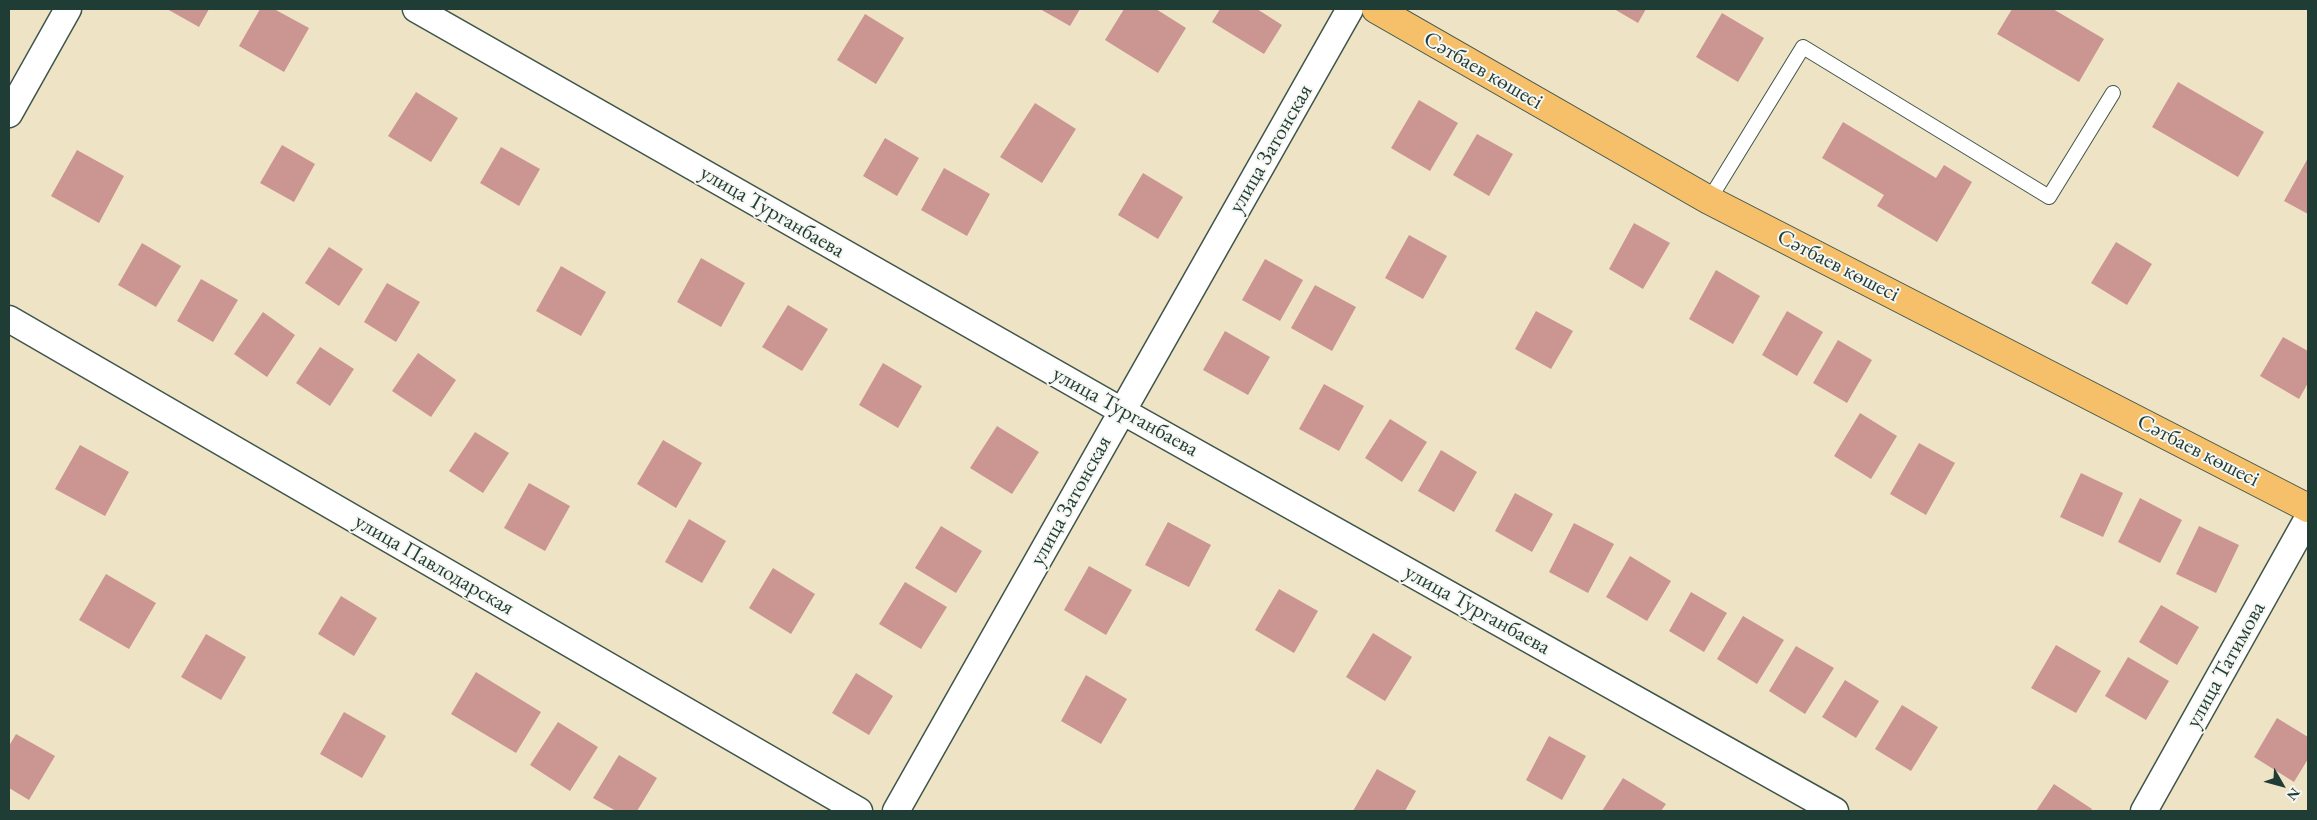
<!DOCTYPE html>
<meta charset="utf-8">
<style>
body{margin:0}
#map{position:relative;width:2317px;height:820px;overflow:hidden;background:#efe3c6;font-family:"EB Garamond",serif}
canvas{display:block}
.frame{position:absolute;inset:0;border:10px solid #1f3d34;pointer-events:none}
.north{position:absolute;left:2257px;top:760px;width:50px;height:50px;-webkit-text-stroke:4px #f6f6f2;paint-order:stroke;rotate:128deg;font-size:14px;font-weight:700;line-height:20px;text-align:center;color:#1f3d34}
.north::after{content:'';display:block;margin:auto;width:18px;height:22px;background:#1f3d34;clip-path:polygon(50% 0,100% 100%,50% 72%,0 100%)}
</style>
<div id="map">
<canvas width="2317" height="820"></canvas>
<div class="frame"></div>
<div class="north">N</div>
</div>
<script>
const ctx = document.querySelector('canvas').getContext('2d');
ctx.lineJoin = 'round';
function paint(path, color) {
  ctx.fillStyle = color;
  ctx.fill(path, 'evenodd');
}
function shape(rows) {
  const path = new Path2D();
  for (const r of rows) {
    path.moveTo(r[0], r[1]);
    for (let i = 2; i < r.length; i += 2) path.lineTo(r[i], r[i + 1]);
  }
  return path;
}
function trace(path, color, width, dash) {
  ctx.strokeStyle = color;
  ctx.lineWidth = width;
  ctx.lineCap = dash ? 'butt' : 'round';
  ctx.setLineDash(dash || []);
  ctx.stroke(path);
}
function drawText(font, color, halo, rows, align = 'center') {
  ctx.font = font + ' "EB Garamond",serif';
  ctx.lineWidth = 4;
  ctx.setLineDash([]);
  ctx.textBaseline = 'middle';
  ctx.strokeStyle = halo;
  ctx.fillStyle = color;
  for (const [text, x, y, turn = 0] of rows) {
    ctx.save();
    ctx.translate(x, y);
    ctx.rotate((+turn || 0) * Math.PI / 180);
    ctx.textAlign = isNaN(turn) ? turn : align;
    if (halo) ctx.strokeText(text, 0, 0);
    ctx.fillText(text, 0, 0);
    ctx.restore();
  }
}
paint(shape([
 [167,9,209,9,199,27],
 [260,9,274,9,309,28,284,72,239,46],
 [1040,9,1080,9,1070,26],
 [1124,9,1156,9,1186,28,1158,73,1105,40],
 [1220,9,1257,9,1282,25,1264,54,1212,22],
 [1614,9,1646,9,1638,23],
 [2012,9,2053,9,2104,39,2079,82,1997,34],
 [1722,13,1764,38,1738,82,1696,57],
 [865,14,904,38,876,84,837,60],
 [2178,82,2264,132,2238,177,2152,127],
 [416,92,458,118,431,162,388,136],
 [1419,100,1458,123,1430,171,1391,148],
 [1035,103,1076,129,1042,183,1000,157],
 [1843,122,1936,178,1944,165,1972,182,1937,242,1877,206,1884,195,1822,158],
 [1477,134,1513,154,1489,196,1453,175],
 [885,138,919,158,897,196,863,176],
 [282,145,315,164,294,202,260,183],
 [501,147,540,169,519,206,480,183],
 [77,150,124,176,99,223,51,196],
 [2308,158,2308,214,2284,201],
 [944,168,990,194,967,236,921,210],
 [1143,173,1183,197,1158,239,1118,215],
 [1634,223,1670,243,1643,289,1609,269],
 [1409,235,1447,256,1423,299,1385,278],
 [2116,242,2152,264,2127,305,2091,283],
 [142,243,181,266,156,307,118,285],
 [329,247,363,269,339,306,305,283],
 [701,258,745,283,721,327,677,302],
 [1265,259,1303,280,1280,321,1242,300],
 [561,266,606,292,581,336,536,311],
 [1716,270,1760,296,1733,344,1689,319],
 [201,279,238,300,213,342,177,321],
 [387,283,420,302,396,342,364,322],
 [1315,285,1356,307,1332,351,1291,328],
 [788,305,828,329,802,371,762,347],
 [1536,311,1573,331,1551,369,1515,349],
 [1787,311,1823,332,1797,376,1762,355],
 [263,312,295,335,267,377,234,354],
 [1225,331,1270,357,1248,395,1203,370],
 [2283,337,2308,351,2308,383,2299,399,2260,376],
 [1838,340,1872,360,1847,403,1813,383],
 [320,347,354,369,330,406,296,383],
 [418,353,456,380,431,417,392,391],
 [883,363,922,386,898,428,859,405],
 [1324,384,1364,406,1339,451,1299,429],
 [1860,413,1897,436,1871,479,1834,456],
 [1390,419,1427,442,1402,482,1365,458],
 [997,426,1039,452,1012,494,970,468],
 [475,432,509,453,483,493,449,471],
 [663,440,702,463,676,508,637,484],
 [1919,443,1955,463,1926,515,1890,494],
 [80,445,129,472,105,516,55,489],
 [1441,450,1477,472,1454,512,1418,491],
 [2081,473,2123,493,2103,537,2060,517],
 [529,483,570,506,545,551,504,528],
 [1515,493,1553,514,1532,552,1495,531],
 [2140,498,2182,520,2160,563,2118,542],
 [689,519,726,541,702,583,665,562],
 [1168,522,1211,545,1189,587,1145,565],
 [1574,523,1614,544,1588,593,1549,572],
 [941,526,982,551,956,593,915,568],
 [2199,526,2239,545,2216,593,2176,574],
 [1630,556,1671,581,1647,621,1606,597],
 [1089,566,1132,590,1106,635,1064,610],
 [773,568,815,594,791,634,749,608],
 [106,574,156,603,129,649,79,620],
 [905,582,947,607,921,649,879,624],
 [1279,589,1318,611,1294,653,1255,630],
 [1691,592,1727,613,1704,652,1669,631],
 [341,596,377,618,354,656,318,634],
 [2161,605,2199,627,2177,665,2139,642],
 [1743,616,1784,640,1757,684,1717,659],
 [1373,633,1412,657,1385,701,1346,677],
 [206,634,246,657,221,700,181,677],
 [2056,645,2101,671,2076,713,2031,688],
 [1796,646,1834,668,1805,714,1769,691],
 [2128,657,2169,681,2146,720,2105,696],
 [476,672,541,712,516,753,451,714],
 [856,673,893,696,869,735,832,713],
 [1086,675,1127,699,1101,744,1061,721],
 [1845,680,1879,701,1856,738,1822,717],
 [1902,705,1938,727,1911,771,1875,749],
 [344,712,386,736,362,778,320,754],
 [2277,718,2308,737,2308,759,2294,782,2254,757],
 [558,722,598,747,570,791,530,765],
 [16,734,55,756,29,800,9,788,9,746],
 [1549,736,1586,756,1562,800,1526,780],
 [619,755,657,778,637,811,616,811,593,798],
 [1377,769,1416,791,1405,811,1353,811],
 [1623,778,1666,804,1661,811,1602,811],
 [2054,784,2092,809,2091,811,2036,811]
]), '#cb9691');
const service = shape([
 [1709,200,1803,47,2049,197,2113,93]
]);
const minor = shape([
 [416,9,1122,411,1835,811],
 [9,114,68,9],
 [9,319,859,811],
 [896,811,1350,9],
 [2144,811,2308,518]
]);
const primary = shape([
 [1376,9,1709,200,2308,508]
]);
trace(service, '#3e564a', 16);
trace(minor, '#3e564a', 29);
trace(primary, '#3e564a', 30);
trace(service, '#fff', 14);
trace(minor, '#fff', 26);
trace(primary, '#f6c06b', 28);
drawText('22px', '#1f3d34', '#f6f6f2', [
 ["Сәтбаев көшесі",1483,71,30],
 ["улица Затонская",1271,149,-60],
 ["улица Турганбаева",772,212,30],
 ["Сәтбаев көшесі",1838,266,27],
 ["улица Турганбаева",1125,412,29],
 ["Сәтбаев көшесі",2198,451,27],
 ["улица Затонская",1071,501,-61],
 ["улица Павлодарская",434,565,30],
 ["улица Турганбаева",1477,610,29],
 ["улица Татимова",2226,665,-61]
]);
</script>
